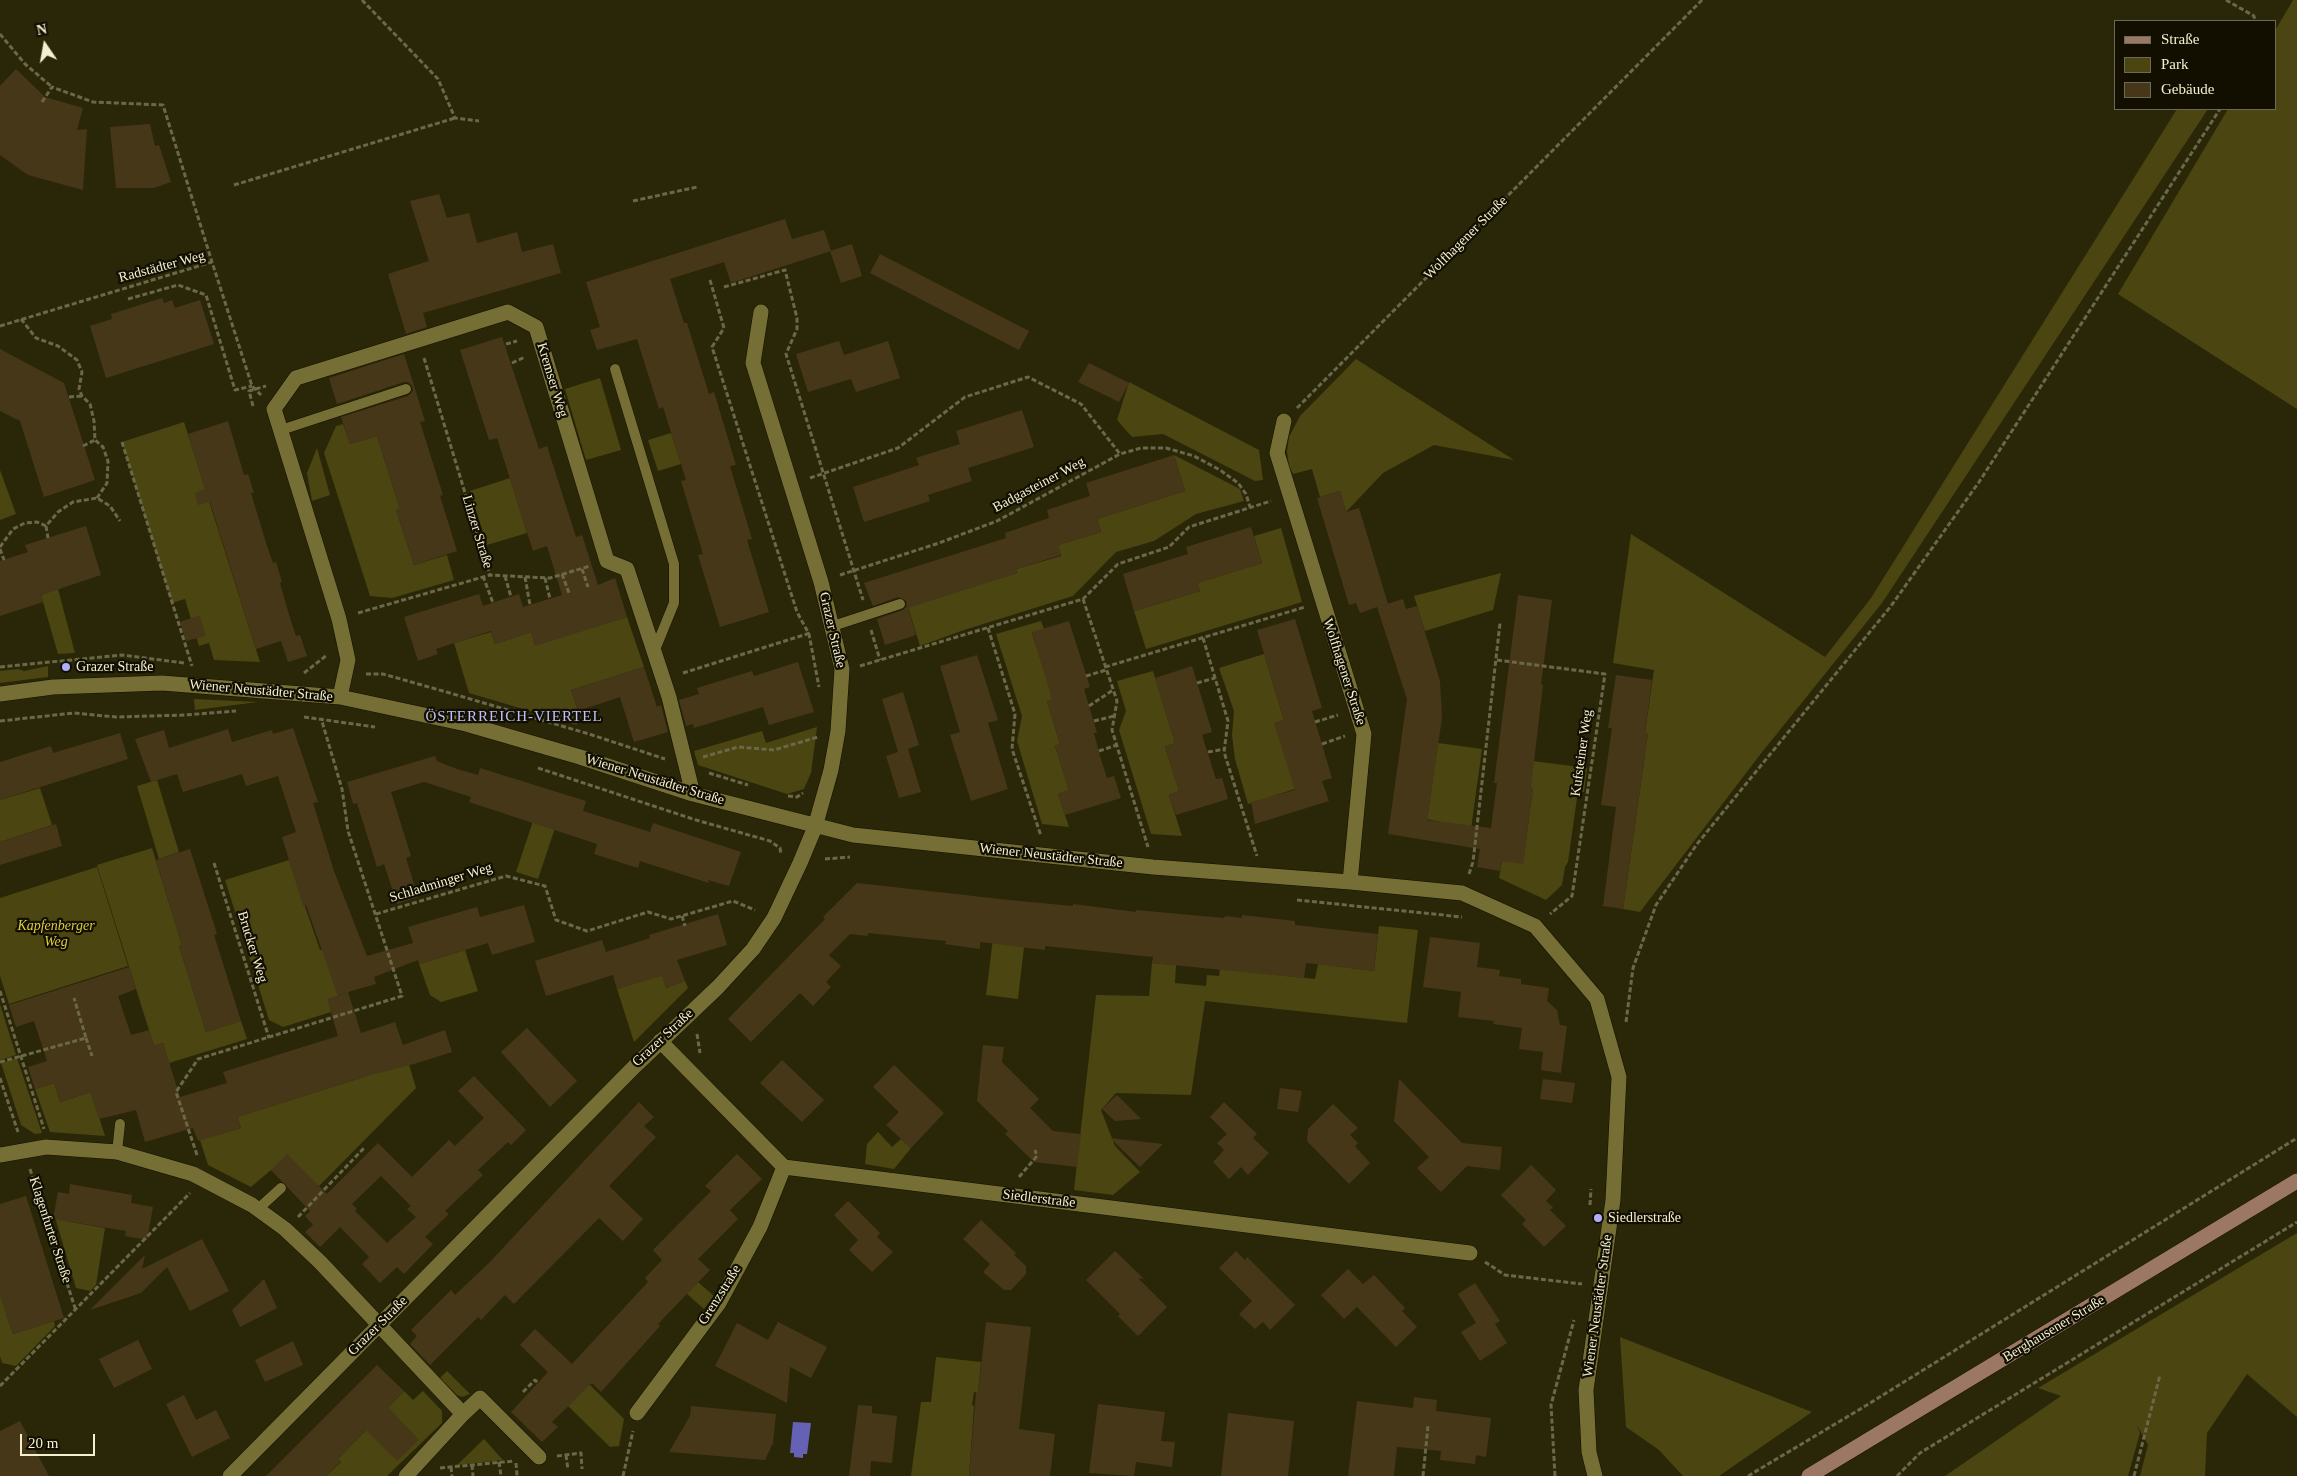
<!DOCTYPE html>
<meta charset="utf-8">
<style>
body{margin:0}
#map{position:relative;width:2297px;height:1476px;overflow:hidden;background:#2a2708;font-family:"Times New Roman",serif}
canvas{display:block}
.legend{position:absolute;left:2114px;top:20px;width:162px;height:90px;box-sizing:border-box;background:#120f00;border:1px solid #6c6954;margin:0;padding:6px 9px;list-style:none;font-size:15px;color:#f3f0d2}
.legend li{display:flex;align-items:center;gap:10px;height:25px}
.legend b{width:25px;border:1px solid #6c6954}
.north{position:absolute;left:20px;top:20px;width:50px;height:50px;-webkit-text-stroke:4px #120f00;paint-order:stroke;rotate:348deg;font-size:14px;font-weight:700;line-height:20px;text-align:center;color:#f3f0d2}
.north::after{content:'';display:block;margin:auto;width:18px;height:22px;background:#f3f0d2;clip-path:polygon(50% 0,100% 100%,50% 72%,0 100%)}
.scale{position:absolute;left:20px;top:1434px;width:75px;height:22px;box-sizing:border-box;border:2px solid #f3f0d2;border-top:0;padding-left:6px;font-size:15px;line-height:18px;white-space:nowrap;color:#f3f0d2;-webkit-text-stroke:4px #120f00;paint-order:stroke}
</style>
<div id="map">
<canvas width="2297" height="1476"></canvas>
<ul class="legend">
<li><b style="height:6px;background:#9c7864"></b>Straße</li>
<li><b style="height:14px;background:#4b4511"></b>Park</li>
<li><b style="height:14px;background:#463718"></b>Gebäude</li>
</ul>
<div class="north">N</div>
<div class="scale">20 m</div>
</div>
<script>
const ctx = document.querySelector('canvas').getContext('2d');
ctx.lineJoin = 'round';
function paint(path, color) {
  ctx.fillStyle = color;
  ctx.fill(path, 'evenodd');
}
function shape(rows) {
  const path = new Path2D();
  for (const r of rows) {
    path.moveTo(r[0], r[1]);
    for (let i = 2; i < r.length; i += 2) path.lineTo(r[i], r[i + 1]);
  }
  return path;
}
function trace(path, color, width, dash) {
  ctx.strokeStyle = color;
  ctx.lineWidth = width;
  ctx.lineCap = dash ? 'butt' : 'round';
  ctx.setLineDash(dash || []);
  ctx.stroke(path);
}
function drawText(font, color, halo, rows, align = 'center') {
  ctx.font = font + ' "Times New Roman",serif';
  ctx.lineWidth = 4.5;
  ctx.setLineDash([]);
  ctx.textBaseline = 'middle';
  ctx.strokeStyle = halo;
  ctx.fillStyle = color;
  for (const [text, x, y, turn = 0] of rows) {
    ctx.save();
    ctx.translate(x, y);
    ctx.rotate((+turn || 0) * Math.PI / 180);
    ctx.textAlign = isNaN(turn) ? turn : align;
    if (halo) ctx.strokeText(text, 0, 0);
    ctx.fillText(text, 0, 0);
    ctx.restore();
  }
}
paint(shape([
 [2293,0,2297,0,2297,409,2118,294,2228,109,2276,109,2276,29],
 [2177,109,2208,109,1882,603,1759,756,1640,912,1623,909,1648,733,1645,733,1654,670,1613,663,1631,534,1825,657,1871,598],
 [1356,359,1514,460,1434,445,1383,473,1346,512,1340,491,1320,497,1312,469,1293,474,1289,466,1287,451,1289,437,1300,416],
 [600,378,621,450,586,460,565,389],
 [1129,382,1259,450,1263,480,1255,481,1163,434,1132,437,1117,420],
 [184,422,260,662,214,660,209,643,199,646,185,599,172,603,122,442],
 [343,424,350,444,377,436,400,509,396,510,414,565,447,555,454,580,392,598,370,596,324,453,336,426],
 [671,433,681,464,658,471,648,440],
 [317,448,330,495,312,501,307,473],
 [1174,455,1240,489,1244,501,1196,514,1154,541,1116,552,1073,596,964,630,920,646,908,607,1017,573,1016,569,1061,556,1058,545,1101,532,1097,519,1185,491],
 [0,470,16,514,0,520],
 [510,478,527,533,487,545,470,491],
 [1281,528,1302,602,1146,649,1134,611,1200,591,1197,583,1262,563,1254,536],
 [1501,573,1493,610,1425,631,1414,596],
 [58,589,75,653,58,654,41,595],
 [627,617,644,667,571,690,578,711,577,725,469,693,454,643,491,632,495,644,531,632,535,645],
 [1041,621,1044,629,1032,633,1053,699,1047,701,1060,744,1055,746,1069,790,1058,794,1069,827,1042,824,1017,741,1022,716,996,634],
 [1264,654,1284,720,1275,723,1295,789,1248,804,1235,759,1232,735,1234,711,1219,668],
 [48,666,48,677,0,683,0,671,18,669,24,671],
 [1153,671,1175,743,1165,747,1179,791,1169,795,1182,836,1151,834,1119,730,1126,711,1117,681],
 [194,699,258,702,195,710],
 [817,727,811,773,804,789,787,794,698,765,694,751,762,731,766,743],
 [1438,743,1482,749,1471,829,1427,819],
 [1533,761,1587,768,1584,792,1578,791,1568,862,1565,867,1562,885,1546,900,1499,878,1502,861,1523,863,1533,788,1530,787],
 [157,780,179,852,159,859,137,786],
 [40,788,52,825,0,842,0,800],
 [533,821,555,828,538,879,516,872],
 [152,848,182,945,179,946,206,1032,241,1021,247,1039,169,1063,163,1043,154,1046,97,865],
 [289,860,320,950,323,950,338,996,331,1012,283,1027,269,1020,225,880],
 [97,867,128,966,9,1004,0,976,0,898],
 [995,922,1024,947,1018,999,986,995],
 [1379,926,1418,930,1407,1023,1205,1001,1191,1095,1116,1093,1101,1110,1115,1146,1140,1172,1113,1195,1074,1190,1096,995,1149,996,1152,963,1176,965,1175,983,1206,986,1207,975,1219,976,1220,969,1315,979,1318,964,1374,971],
 [465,950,478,991,441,1002,430,995,419,964],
 [662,975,666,988,685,981,688,988,634,1042,617,989],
 [0,1004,16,1055,0,1060],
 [404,1048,416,1088,319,1186,271,1170,251,1187,208,1165,200,1140,241,1128,237,1117,367,1076],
 [17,1058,42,1133,35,1134,21,1125,1,1063],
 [54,1083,60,1102,91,1092,105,1136,50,1132,35,1089],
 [878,1132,892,1147,901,1139,911,1148,894,1169,865,1164,867,1144],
 [54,1214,65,1221,105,1228,96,1285,90,1291,76,1288],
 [2297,1233,2297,1417,2247,1374,2207,1433,2205,1476,2140,1476,2148,1445,2137,1425,2140,1433,2128,1476,1945,1476,2061,1396,2038,1388],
 [698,1282,714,1296,704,1309,687,1294],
 [0,1288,17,1310,6,1314,13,1334,54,1321,55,1326,16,1366,2,1363,0,1356],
 [1620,1337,1812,1412,1719,1476,1683,1476,1659,1450,1626,1427],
 [936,1357,981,1362,978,1393,974,1392,972,1405,974,1406,969,1476,911,1476,921,1402,931,1402],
 [447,1371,470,1394,462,1397,457,1395,440,1378],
 [579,1374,624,1419,619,1446,610,1447,568,1406],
 [404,1391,413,1400,423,1391,442,1411,442,1423,387,1476,326,1476,341,1462,338,1459],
 [484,1439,503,1460,457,1465]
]), '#4b4511');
paint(shape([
 [793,1422,811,1423,807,1454,803,1454,803,1458,794,1457,794,1453,790,1453]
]), '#6562b5');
paint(shape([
 [16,69,45,97,83,108,77,130,87,129,83,190,28,175,0,155,0,86],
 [150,124,155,146,159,145,171,182,154,188,116,188,110,127],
 [439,194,447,218,469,213,477,243,517,232,522,252,553,244,561,273,423,313,427,327,406,334,388,274,429,261,410,201],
 [785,219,792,239,824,230,831,251,731,283,724,262,670,279,684,323,687,323,709,394,714,392,736,465,730,466,752,539,747,540,769,612,720,627,698,555,703,554,681,481,686,480,663,407,659,409,637,339,597,350,590,330,600,327,586,282],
 [852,244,862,276,841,283,830,251],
 [880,254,1029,331,1019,350,870,273],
 [162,298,164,303,172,300,175,308,200,300,214,344,106,378,90,326,112,319,111,314],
 [502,337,539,449,547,446,576,537,582,535,598,585,615,578,627,617,535,646,531,632,495,644,491,631,436,649,438,654,418,661,404,617,479,594,483,606,519,594,523,607,562,595,547,546,533,551,497,438,489,440,460,350],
 [839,341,844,355,888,341,900,378,856,392,851,379,808,392,796,354],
 [0,349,64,383,95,480,44,497,20,421,0,411],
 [404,354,425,421,420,422,443,495,440,496,457,551,414,565,396,510,400,509,377,436,350,444,341,417,408,396,413,391,412,386,408,382,404,382,337,404,329,378],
 [1089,363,1129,383,1119,402,1078,382],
 [1022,410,1034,447,968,468,972,481,928,495,930,501,864,522,853,487,919,465,916,458,960,444,956,431],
 [228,421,244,475,248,474,254,493,251,493,267,546,273,563,276,562,282,582,280,583,290,618,296,636,300,635,307,656,288,662,281,641,256,649,210,502,198,505,195,493,205,489,188,434],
 [1174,455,1185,491,1097,519,1101,532,1058,545,1061,555,1016,569,1017,573,908,608,916,635,885,645,877,619,903,610,907,606,906,601,898,597,873,606,864,583,1006,538,1005,533,1049,518,1047,510,1090,496,1086,483],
 [1340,491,1346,512,1359,508,1388,604,1384,605,1403,599,1406,609,1417,606,1440,681,1442,718,1427,820,1491,828,1497,783,1494,783,1518,595,1552,600,1541,684,1543,685,1531,787,1533,788,1523,864,1502,861,1500,871,1477,867,1480,849,1388,834,1407,699,1377,607,1360,613,1356,603,1349,605,1317,498],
 [86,526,101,575,41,595,43,602,0,616,0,561,28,552,25,545],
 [1251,527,1262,563,1197,583,1200,591,1134,611,1123,574,1188,554,1186,547],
 [198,616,200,616,206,636,186,641,180,622],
 [1295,619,1322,708,1312,711,1332,778,1322,781,1329,801,1255,824,1251,802,1295,790,1274,723,1284,720,1257,630],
 [1069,621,1090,687,1084,689,1097,733,1094,733,1100,756,1107,778,1114,776,1121,798,1065,815,1058,794,1069,790,1055,746,1060,744,1047,701,1052,699,1032,632],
 [977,655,998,720,988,723,1008,789,971,801,950,735,960,732,940,666],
 [798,662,814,712,769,725,763,707,694,728,693,724,686,726,679,700,699,694,697,688,752,671,754,676],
 [1192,666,1212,732,1202,735,1216,779,1222,778,1228,799,1176,815,1169,795,1179,791,1165,747,1175,743,1155,678],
 [644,667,657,707,661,705,668,732,634,742,620,697,578,711,571,690],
 [1616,675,1652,680,1645,733,1648,733,1623,909,1603,906,1616,807,1601,805,1612,728,1608,728],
 [903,692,919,745,908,749,921,792,899,798,886,756,898,752,882,699],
 [293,728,318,802,313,803,334,871,367,956,413,943,408,927,477,907,480,917,524,905,535,942,492,955,488,943,419,964,418,960,374,977,376,984,348,992,361,1033,395,1022,403,1045,445,1030,452,1052,414,1064,367,1076,237,1117,241,1128,198,1141,193,1128,145,1142,136,1110,99,1119,90,1092,60,1102,54,1083,35,1089,28,1067,47,1061,34,1021,16,1027,9,1005,129,967,136,989,118,996,131,1035,149,1030,154,1046,163,1043,180,1097,227,1083,223,1072,338,1036,327,999,346,993,338,996,306,905,303,906,282,837,296,832,278,776,246,786,242,774,183,792,177,774,151,782,135,739,164,730,169,748,228,729,232,742,272,730,273,734],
 [120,733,128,759,0,800,0,762,51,746,53,753],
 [435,756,437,761,457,769,478,775,480,768,586,801,583,811,628,825,650,832,653,823,741,852,729,886,708,880,709,883,640,861,638,868,594,854,597,844,469,802,471,797,424,782,391,792,411,856,406,858,418,897,397,904,384,864,377,867,357,803,353,804,347,782],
 [56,824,62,846,0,865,0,842],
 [190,849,217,934,214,935,241,1021,206,1032,179,946,182,945,156,860],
 [857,883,1009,900,1073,906,1073,904,1136,912,1136,910,1224,918,1225,916,1242,918,1242,915,1295,921,1295,925,1378,934,1374,971,1306,963,1304,978,1152,963,1153,957,1045,946,1045,950,980,942,980,949,945,944,946,941,868,933,868,936,850,934,829,955,841,966,826,982,831,987,813,1006,800,993,751,1042,728,1019,825,919,823,917],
 [718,914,727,945,677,960,685,981,666,988,662,976,617,989,613,975,546,996,535,961,602,940,606,952,650,938,649,935],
 [1430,937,1480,943,1477,967,1500,970,1499,976,1521,979,1521,984,1549,988,1547,1001,1557,1010,1560,1025,1567,1026,1561,1073,1541,1070,1543,1052,1519,1049,1522,1028,1493,1024,1494,1021,1458,1017,1461,992,1423,987],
 [527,1028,577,1081,550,1107,501,1052],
 [983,1045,1004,1047,1002,1062,1039,1099,1030,1108,1053,1131,1081,1134,1077,1167,1034,1162,1005,1134,1008,1131,977,1101],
 [782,1060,824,1100,802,1122,760,1083],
 [894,1065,944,1113,911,1148,886,1125,899,1112,873,1087],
 [474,1076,526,1130,511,1145,508,1142,478,1170,483,1175,445,1211,449,1214,425,1237,433,1244,404,1274,397,1267,380,1283,362,1264,369,1257,340,1227,320,1247,305,1232,313,1225,305,1216,310,1211,271,1170,287,1154,327,1194,378,1143,412,1177,449,1140,455,1146,484,1118,458,1091],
 [381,1176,411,1206,407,1209,416,1217,387,1243,355,1211,357,1209,352,1204],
 [1399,1079,1462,1143,1502,1147,1500,1170,1467,1166,1441,1192,1417,1168,1429,1157,1394,1121],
 [1543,1079,1575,1083,1572,1103,1540,1099],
 [1280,1088,1302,1091,1298,1112,1277,1109],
 [1117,1095,1141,1119,1115,1121,1102,1109],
 [639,1102,654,1117,644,1126,656,1137,609,1186,643,1219,623,1241,599,1218,514,1304,505,1295,481,1320,478,1317,430,1365,410,1344,417,1336,411,1330,451,1290,455,1295,489,1263],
 [1224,1102,1257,1134,1253,1138,1269,1153,1248,1175,1241,1167,1229,1179,1213,1162,1224,1150,1217,1143,1227,1134,1210,1117],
 [1333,1104,1358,1128,1350,1135,1358,1143,1355,1146,1370,1163,1349,1184,1307,1141,1308,1129],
 [1110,1138,1163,1144,1140,1167],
 [737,1154,762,1179,730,1210,738,1219,698,1259,710,1270,658,1324,660,1326,601,1392,592,1383,552,1422,558,1427,542,1442,511,1412,548,1372,520,1345,535,1329,572,1364,648,1282,645,1278,662,1260,653,1250,711,1191,705,1186],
 [1531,1165,1556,1190,1546,1201,1553,1207,1550,1210,1566,1226,1544,1247,1522,1224,1526,1220,1501,1195],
 [70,1184,132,1195,131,1203,153,1207,147,1240,125,1236,126,1231,53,1219,58,1192,69,1194],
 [26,1196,64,1318,13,1334,0,1296,0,1204],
 [848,1201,880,1233,877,1237,893,1252,872,1272,849,1250,858,1240,834,1215],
 [981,1220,1016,1253,1014,1255,1026,1266,1026,1274,1011,1290,1004,1290,983,1272,990,1264,963,1239],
 [202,1239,229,1291,190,1311,167,1267,141,1293,90,1310,145,1255,142,1269],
 [1115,1251,1144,1279,1138,1278,1167,1307,1138,1336,1118,1316,1120,1314,1086,1280],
 [1236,1251,1245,1260,1247,1257,1295,1305,1270,1330,1263,1322,1255,1329,1239,1314,1252,1301,1219,1268],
 [1348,1269,1363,1284,1374,1275,1405,1308,1402,1311,1417,1327,1396,1347,1357,1307,1344,1319,1321,1295],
 [264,1279,277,1308,240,1327,232,1310],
 [1475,1283,1500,1321,1495,1324,1507,1343,1480,1361,1461,1332,1476,1323,1458,1294],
 [778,1322,827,1347,811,1378,790,1367,787,1403,715,1366,737,1323,768,1340],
 [986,1322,1031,1327,1019,1429,1055,1434,1050,1476,969,1476,976,1392,978,1393],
 [138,1340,152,1369,114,1388,99,1359],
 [293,1341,303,1365,265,1382,255,1360],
 [377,1365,404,1391,388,1407,419,1440,397,1461,366,1430,338,1459,341,1461,326,1476,266,1476],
 [184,1395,196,1420,216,1410,230,1438,192,1457,166,1404],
 [1414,1397,1437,1400,1436,1411,1491,1418,1486,1457,1476,1455,1475,1464,1440,1460,1441,1451,1397,1447,1394,1476,1348,1476,1357,1401,1413,1408],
 [1098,1404,1165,1412,1161,1441,1175,1442,1172,1467,1136,1462,1134,1476,1089,1473],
 [858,1405,872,1406,872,1413,897,1416,892,1463,871,1461,870,1476,849,1476],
 [691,1406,776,1414,773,1443,765,1460,669,1452,690,1416],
 [1228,1413,1294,1421,1288,1476,1221,1476],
 [20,1421,49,1476,0,1476,0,1431]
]), '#463718');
const lane = shape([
 [615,369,674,564,674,603,654,652],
 [281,430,406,389],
 [833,626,900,604],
 [117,1152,120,1124],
 [258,1209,281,1188]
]);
const street = shape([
 [1284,421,1277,453,1364,734,1350,882],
 [0,694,53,687,162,683,340,697,466,724,580,757,693,794,853,835,1153,867,1350,882,1462,893,1535,926,1597,999,1619,1077,1613,1200,1586,1390,1589,1452,1595,1476],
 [340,697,348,660,339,619,274,409,296,378,508,312,536,327,607,561,627,569,669,697,693,794],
 [660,1041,784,1167,1470,1253],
 [0,1155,46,1147,117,1152,193,1174,252,1205,285,1229,320,1262,463,1414,406,1476],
 [637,1413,719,1303,760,1227,784,1167],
 [463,1414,480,1398,539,1457],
 [230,1476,635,1066,718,987,753,949,774,918,800,863,815,827,831,770,838,731,842,669,821,582,753,363,761,312]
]);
const secondary = shape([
 [1809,1476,2297,1181]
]);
trace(lane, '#130f00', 11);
trace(street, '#130f00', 16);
trace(secondary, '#130f00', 16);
trace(shape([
 [362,0,438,79,455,118,479,121],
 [2226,0,2254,16,2255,21],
 [0,34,25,64,52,87],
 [42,102,52,87,93,102,163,105,212,262],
 [234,185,455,118],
 [633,201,697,187],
 [710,280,724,328,712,347,797,612,809,634,819,687],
 [724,287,785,270,797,318,797,329,786,354,863,600],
 [128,299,178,285,206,295,235,390,252,386],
 [21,319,36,338,58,346,77,360,82,372,79,389,82,396,90,404,94,421,95,440,103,447,108,461,107,483,97,498],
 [0,326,212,262,252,386,261,395],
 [506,344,517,341],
 [424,358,490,575],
 [512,363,525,357],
 [69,397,82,396],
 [253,406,249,391,266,386],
 [1297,408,1702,0],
 [122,442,192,666],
 [83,446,95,440],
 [810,478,898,448,965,397,1028,377,1081,404,1120,454],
 [46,526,48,538],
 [0,547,13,529,25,523,37,522,46,526,58,512,73,502,97,498,110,506,120,521],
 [0,549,4,560],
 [582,569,588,587],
 [562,574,569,593],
 [840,575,939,543,997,521,1120,454,1141,448,1166,448,1194,456,1220,470,1238,483,1246,494,1250,507],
 [483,576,493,603],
 [505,576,511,597],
 [525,577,530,605],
 [545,578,550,599],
 [1083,599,1117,701,1112,730,1148,847],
 [358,613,490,575,550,578,590,566],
 [988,628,1015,714,1012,749,1041,836],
 [871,630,880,660],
 [1203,638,1228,721,1224,752,1257,856],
 [1497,660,1605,674,1572,896,1550,914],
 [860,666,1083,599,1118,564,1169,547,1189,527,1271,501],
 [0,667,122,655,184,663],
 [1105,667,1305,607],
 [304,673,327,655],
 [683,673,810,633],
 [366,674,383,674,450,693,589,734,665,759],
 [1086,676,1106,670],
 [1197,683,1215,678],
 [1089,706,1113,690],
 [304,717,375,727],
 [0,721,74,713,116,717,185,715,236,711],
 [1094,721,1114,716],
 [1315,722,1338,715],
 [1322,744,1345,736],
 [1099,751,1117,745],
 [1208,752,1225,749],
 [703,757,738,747,774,750,818,737],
 [538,768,696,820,770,841,780,848,781,854],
 [709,773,748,785],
 [788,796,797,797,803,793],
 [825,859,850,857],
 [214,863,269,1038],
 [1469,874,1473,862,1500,623],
 [1297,900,1462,917],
 [376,914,506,876,545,886,556,920,587,931,648,912,671,919,733,901,755,910],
 [682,916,685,926],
 [0,991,44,1129],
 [1626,1022,1633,968,1656,905,1697,844,1891,606,1979,482,2220,109],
 [697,1034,700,1053],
 [86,1038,92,1056],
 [0,1062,86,1038,74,998],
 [0,1078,18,1132],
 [197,1155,176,1092,198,1059,402,996,348,831,342,789,321,718],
 [30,1169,76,1311],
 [1019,1177,1037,1156,1035,1150],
 [1590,1205,1591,1189],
 [298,1217,365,1147],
 [1485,1262,1505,1275,1582,1284],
 [0,1386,190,1193],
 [523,1392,535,1380,538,1383],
 [566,1455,568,1470],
 [557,1456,581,1453,582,1469],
 [499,1462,501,1476],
 [516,1463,517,1476],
 [472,1465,473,1476],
 [451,1467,452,1476],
 [440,1468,514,1461],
 [623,1476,633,1431],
 [1423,1476,1428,1426],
 [1555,1476,1551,1405,1574,1320],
 [1748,1476,1862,1408,2297,1138],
 [1897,1476,1920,1453,2297,1222],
 [2134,1476,2160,1375]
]), '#6b6849', 3, [5, 2.5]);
trace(lane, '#756e35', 10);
trace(street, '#756e35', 15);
trace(secondary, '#9c7864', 15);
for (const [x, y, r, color] of [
 [66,667,5,"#adaffb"],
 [1598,1218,5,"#adaffb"]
]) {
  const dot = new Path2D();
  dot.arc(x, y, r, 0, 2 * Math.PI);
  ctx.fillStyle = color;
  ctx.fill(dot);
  trace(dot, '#120f00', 2);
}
drawText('14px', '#f3f0d2', '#120f00', [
 ["Wolfhagener Straße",1466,238,-45],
 ["Radstädter Weg",162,267,-15],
 ["Kremser Weg",552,380,73],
 ["Badgasteiner Weg",1039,485,-28],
 ["Linzer Straße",477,532,73],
 ["Grazer Straße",832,630,77],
 ["Wolfhagener Straße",1344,672,72],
 ["Wiener Neustädter Straße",261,691,5],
 ["Kufsteiner Weg",1582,753,-82],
 ["Wiener Neustädter Straße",655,780,17],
 ["Wiener Neustädter Straße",1051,856,6],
 ["Schladminger Weg",441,883,-17],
 ["Brucker Weg",252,947,73],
 ["Grazer Straße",663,1038,-43],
 ["Siedlerstraße",1039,1199,7],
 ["Klagenfurter Straße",50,1230,72],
 ["Grenzstraße",720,1295,-58],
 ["Wiener Neustädter Straße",1598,1306,-82],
 ["Grazer Straße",378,1326,-45],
 ["Berghausener Straße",2054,1329,-31]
]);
drawText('14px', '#f3f0d2', '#120f00', [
 ["Grazer Straße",76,667],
 ["Siedlerstraße",1608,1218]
], 'left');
drawText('italic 14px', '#ddcd3c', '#120f00', [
 ["Kapfenberger",56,926],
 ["Weg",56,942]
]);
ctx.letterSpacing = '1px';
drawText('15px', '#bec1fa', '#120f00', [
 ["ÖSTERREICH-VIERTEL",514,717]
]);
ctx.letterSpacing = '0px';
</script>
